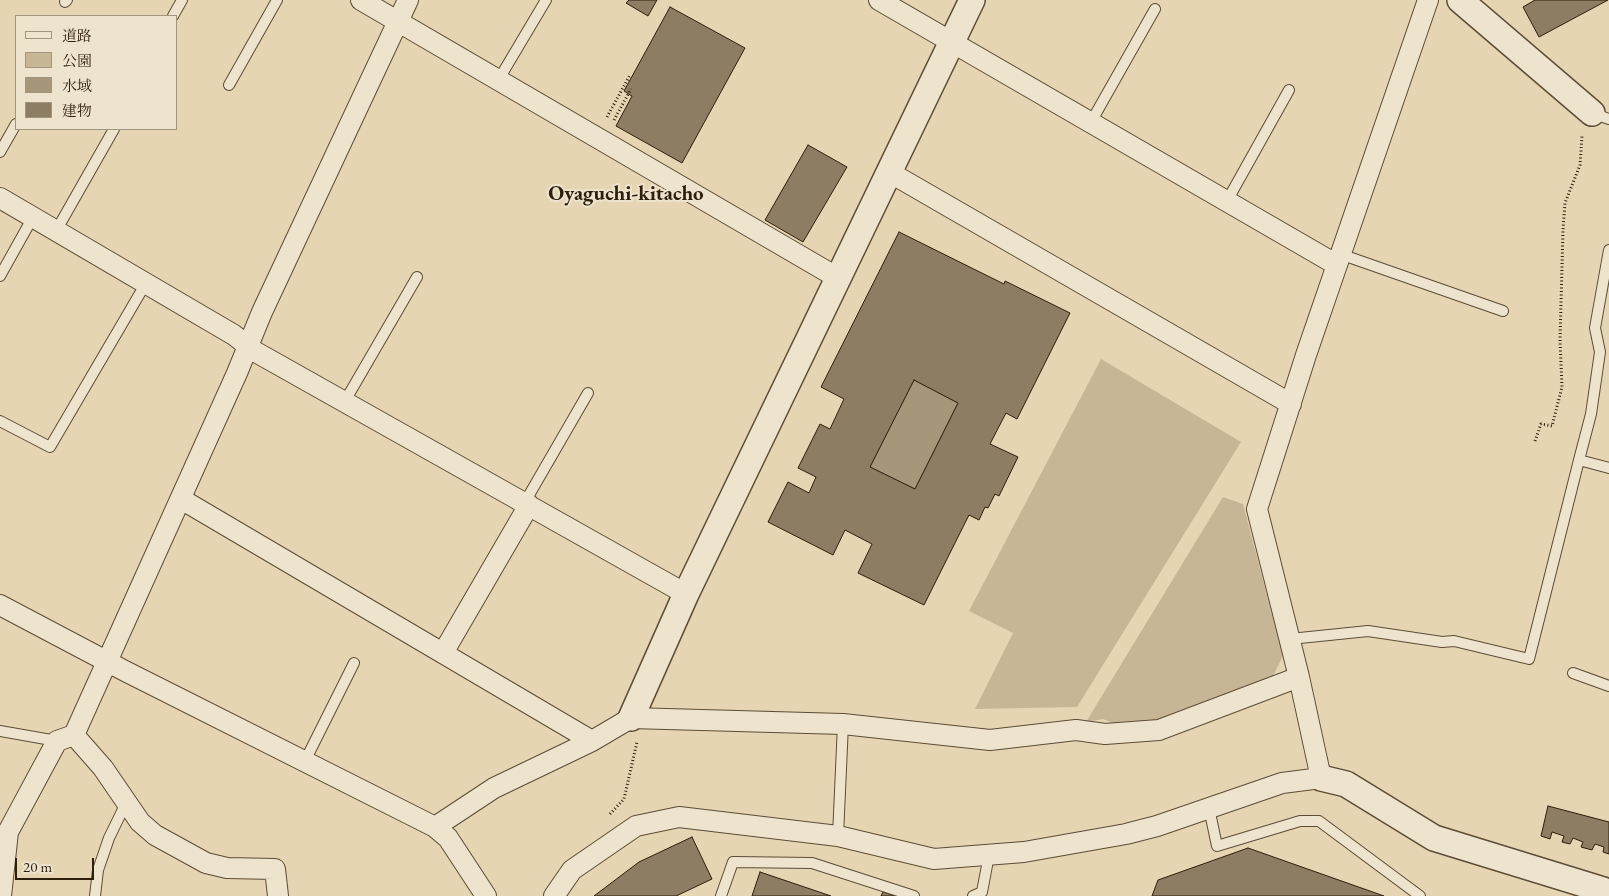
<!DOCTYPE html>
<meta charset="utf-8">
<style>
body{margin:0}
#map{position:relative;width:1609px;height:896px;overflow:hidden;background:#e5d5b2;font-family:"EB Garamond","Noto Serif JP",serif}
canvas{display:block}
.legend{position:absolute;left:15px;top:15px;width:162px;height:115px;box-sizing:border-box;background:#eee4cd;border:1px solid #a19580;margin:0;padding:6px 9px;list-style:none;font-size:15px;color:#2e1e0c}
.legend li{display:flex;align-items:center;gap:10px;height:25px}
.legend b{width:25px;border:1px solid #a19580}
.scale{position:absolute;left:15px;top:858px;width:79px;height:22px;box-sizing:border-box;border:2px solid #2e1e0c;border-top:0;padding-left:6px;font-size:15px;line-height:18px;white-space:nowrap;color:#2e1e0c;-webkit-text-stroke:4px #eee4cd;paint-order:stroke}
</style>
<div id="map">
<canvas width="1609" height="896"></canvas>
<ul class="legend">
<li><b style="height:6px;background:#eee4cd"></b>道路</li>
<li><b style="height:14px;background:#c6b696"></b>公園</li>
<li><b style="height:14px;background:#a7977a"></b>水域</li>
<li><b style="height:14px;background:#8d7d62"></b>建物</li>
</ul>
<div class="scale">20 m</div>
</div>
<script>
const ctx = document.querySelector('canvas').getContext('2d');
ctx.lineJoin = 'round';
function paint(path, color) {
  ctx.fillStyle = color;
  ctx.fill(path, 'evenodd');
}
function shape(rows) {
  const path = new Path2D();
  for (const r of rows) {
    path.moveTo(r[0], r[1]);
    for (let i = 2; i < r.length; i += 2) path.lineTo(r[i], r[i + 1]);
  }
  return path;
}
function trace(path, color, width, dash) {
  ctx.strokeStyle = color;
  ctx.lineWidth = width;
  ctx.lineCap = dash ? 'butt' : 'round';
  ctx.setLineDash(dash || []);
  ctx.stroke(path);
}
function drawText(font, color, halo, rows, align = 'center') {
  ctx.font = font + ' "EB Garamond",serif';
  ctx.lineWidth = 4;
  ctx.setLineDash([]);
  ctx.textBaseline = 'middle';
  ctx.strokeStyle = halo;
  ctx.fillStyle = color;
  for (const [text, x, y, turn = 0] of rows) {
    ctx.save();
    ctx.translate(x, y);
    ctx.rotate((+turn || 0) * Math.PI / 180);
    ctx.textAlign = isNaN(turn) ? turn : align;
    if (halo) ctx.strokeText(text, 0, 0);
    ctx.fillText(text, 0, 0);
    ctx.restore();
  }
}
paint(shape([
 [1101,359,1241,442,1077,707,975,709,1013,633,969,611],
 [1223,497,1243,504,1283,656,1273,676,1161,721,1120,726,1103,719,1086,722]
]), '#c6b696');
const water = shape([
 [914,380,958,403,915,489,870,467,914,380]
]);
paint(water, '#a7977a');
trace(water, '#77674e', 1);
const building = shape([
 [629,0,657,0,648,16,626,3,629,0],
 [1535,0,1608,0,1539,37,1523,7,1535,0],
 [670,7,745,48,682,163,616,126,632,96,624,91,670,7],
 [808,145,847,167,803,242,765,220,808,145],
 [899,232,1004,284,1005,281,1070,313,1017,419,1006,413,990,444,1018,457,999,496,995,494,988,508,985,507,979,520,969,515,924,605,858,573,872,544,845,530,833,555,768,522,788,482,809,493,816,477,798,468,820,424,830,429,844,399,821,387,899,232],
 [914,380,958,403,915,489,870,467,914,380],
 [1548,806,1609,822,1609,854,1603,852,1604,847,1595,844,1592,850,1581,847,1583,842,1573,838,1570,844,1562,842,1564,836,1552,832,1550,839,1541,836,1548,806],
 [692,837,712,879,676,896,594,896,639,862,692,837],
 [1248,848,1384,896,1152,896,1158,880,1248,848],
 [760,872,831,896,752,896,760,872],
 [883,892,896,896,881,896,883,892]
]);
paint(building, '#8d7d62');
trace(building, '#2e1e0c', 1);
const service = shape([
 [65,2,67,0],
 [173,16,182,0],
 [499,79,546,0],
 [229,85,277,0],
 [1592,113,1609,119],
 [1091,122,1155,9],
 [0,152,16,124],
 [1227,201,1289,90],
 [56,231,114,129],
 [1340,254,1503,311],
 [0,276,33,217],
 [345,401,417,277],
 [0,421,50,447,146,283],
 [1579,460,1591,414,1600,352,1595,328,1609,250],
 [525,502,588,393],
 [1290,639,1368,631,1442,642,1454,641,1529,659,1579,460,1609,468],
 [1573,673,1609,686],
 [0,731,57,741],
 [305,761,354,663],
 [1209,808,1217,846,1300,821,1319,821,1420,896],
 [838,836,843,724],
 [95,896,98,870,109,838,126,803],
 [721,896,733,862,812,863,914,896],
 [973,896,982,892,989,855]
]);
const minor = shape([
 [361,0,838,278],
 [879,0,1337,265],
 [889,172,1291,404],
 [0,198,234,335,254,351,686,594],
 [181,499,592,741],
 [0,605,125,671,435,827,448,838,486,896],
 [443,653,529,505],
 [74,735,103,768,140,822,155,835,206,863,227,868,275,869,278,896],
 [435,827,494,788,592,741,631,718,843,724,990,740,1076,730,1105,734,1159,730,1299,677],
 [1,896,8,832,57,741,74,735,237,373,262,312,408,0],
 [554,896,572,870,636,826,679,817,838,836,934,859,1024,852,1126,834,1157,826,1282,783,1321,778,1299,677,1257,509,1306,355,1428,0]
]);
const tertiary = shape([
 [1460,0,1592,113],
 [631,718,686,594,972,0],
 [1321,778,1346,784,1434,838,1603,890,1609,894]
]);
trace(service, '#5c4c36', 12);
trace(minor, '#5c4c36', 22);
trace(tertiary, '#5c4c36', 28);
trace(shape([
 [607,117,630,75],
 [614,120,631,89],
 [1535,441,1541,424,1552,426,1562,387,1560,340,1563,230,1565,203,1580,165,1582,136],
 [610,814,624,799,637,742]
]), '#2e1e0c', 3, [1, 2.5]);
trace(service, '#eee4cd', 10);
trace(minor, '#eee4cd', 20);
trace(tertiary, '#eee4cd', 25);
drawText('bold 21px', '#2e1e0c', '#eee4cd', [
 ["Oyaguchi-kitacho",626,194]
]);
</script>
